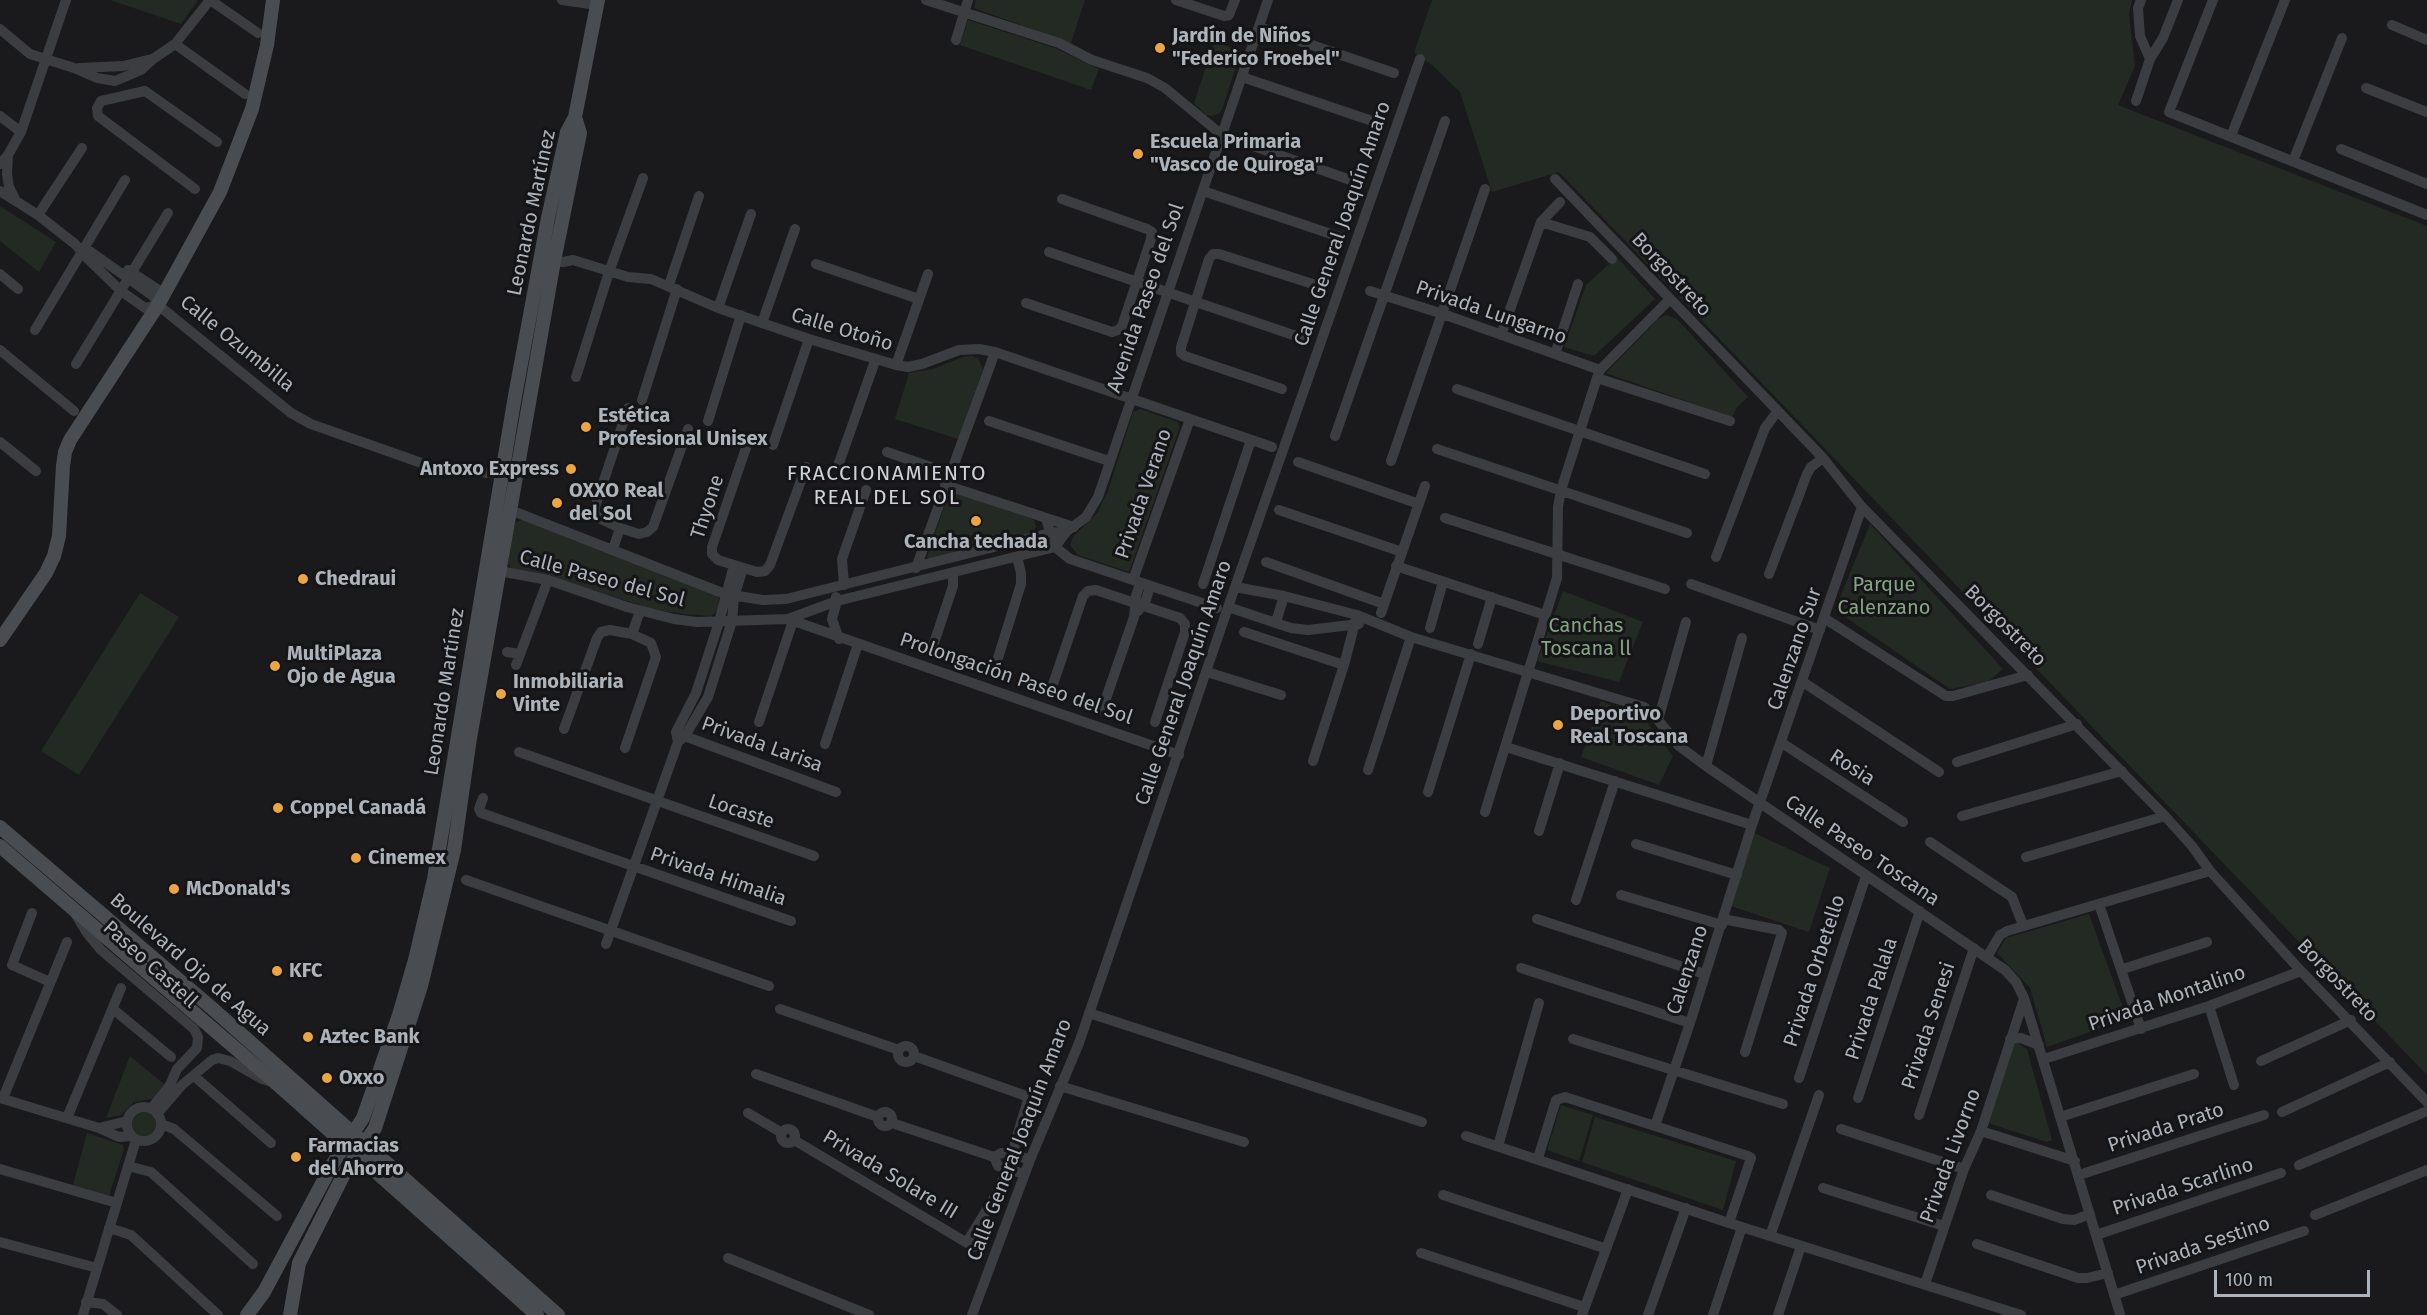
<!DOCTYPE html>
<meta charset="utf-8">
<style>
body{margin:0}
#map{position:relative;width:2427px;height:1315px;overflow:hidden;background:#1a1a1c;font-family:"Fira Sans",sans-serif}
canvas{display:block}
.scale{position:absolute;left:2214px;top:1270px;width:156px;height:27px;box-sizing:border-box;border:3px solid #adb3bb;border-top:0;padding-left:8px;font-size:18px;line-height:21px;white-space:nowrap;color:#adb3bb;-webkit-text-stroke:4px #151517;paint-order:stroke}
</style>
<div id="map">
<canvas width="2427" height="1315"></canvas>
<div class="scale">100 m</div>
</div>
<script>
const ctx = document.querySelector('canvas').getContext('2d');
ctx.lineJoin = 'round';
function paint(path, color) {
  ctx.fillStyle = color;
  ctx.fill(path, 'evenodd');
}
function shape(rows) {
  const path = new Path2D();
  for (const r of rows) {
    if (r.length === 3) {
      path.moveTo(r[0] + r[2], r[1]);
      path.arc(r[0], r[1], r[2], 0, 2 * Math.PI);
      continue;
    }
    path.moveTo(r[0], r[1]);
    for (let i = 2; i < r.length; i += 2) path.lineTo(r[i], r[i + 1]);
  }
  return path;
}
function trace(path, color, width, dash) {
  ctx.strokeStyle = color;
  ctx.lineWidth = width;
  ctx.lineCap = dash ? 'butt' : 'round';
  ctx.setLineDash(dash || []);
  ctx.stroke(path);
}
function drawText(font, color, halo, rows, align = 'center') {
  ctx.font = font + ' "Fira Sans",sans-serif';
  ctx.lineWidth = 6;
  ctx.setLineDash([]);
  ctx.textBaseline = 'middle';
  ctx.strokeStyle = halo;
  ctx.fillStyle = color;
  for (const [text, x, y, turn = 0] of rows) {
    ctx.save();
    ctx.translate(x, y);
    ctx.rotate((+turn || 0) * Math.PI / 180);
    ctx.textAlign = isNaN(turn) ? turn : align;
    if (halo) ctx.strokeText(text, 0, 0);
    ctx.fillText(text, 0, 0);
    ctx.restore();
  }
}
paint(shape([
 [110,0,198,0,181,24],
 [976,0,1085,0,1071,43,974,8],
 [1432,0,2132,0,2129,14,2135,66,2118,105,2427,226,2427,1075,1559,172,1492,192,1460,92,1432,65,1414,53],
 [968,20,1055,48,1099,69,1091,90,960,45],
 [1214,42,1241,51,1222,110,1218,114,1212,116,1206,115,1194,103],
 [0,206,56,242,39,272,0,241],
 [1617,257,1655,299,1594,356,1564,347,1586,285],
 [1666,315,1677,319,1748,397,1737,407,1732,417,1606,373,1658,319],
 [972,356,978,358,983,369,958,439,895,419,909,373,933,369,963,357],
 [1140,409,1178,422,1180,427,1129,572,1078,555,1070,545,1073,537,1098,512,1108,491,1133,412],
 [953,492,1033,519,1036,526,1034,531,1030,534,929,560,927,557,949,493],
 [522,520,716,595,719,598,718,611,711,616,683,614,652,609,545,575,511,568,508,563,514,527,516,522],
 [1870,524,2003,669,1988,682,1950,689,1835,610],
 [1563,591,1643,622,1619,682,1537,661],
 [140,593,179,617,79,775,41,751],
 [1601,701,1646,721,1673,756,1659,785,1581,757],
 [1754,833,1830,868,1809,932,1731,906],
 [2089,914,2127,1019,2047,1047,2030,988,1997,953,2006,938],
 [2017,1043,2027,1049,2052,1140,2047,1142,1991,1124,1987,1120,2013,1045],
 [130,1056,164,1084,153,1099,134,1102,121,1115,106,1118],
 [1561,1105,1593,1115,1579,1161,1547,1150],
 [144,1124,12],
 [1595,1117,1736,1161,1723,1210,1582,1162],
 [87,1133,123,1145,124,1149,109,1196,73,1185]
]), '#222a23');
trace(shape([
 [562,0,597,5],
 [926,0,1059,43,1092,60,1147,78,1165,88,1222,135,1356,182],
 [1176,0,1224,16,1229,15,1235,0],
 [2141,0,2138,8,2140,36,2150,59],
 [2213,0,2169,112,2427,215],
 [2392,25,2427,40],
 [1259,27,1394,73],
 [0,29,30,54,74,68,97,78,115,81,141,70,153,59,175,44,210,0,258,33],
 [956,40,968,0],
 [175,44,245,94],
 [79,68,123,66,152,59],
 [1242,77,1378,123],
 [2366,88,2427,112],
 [2136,101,2150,59,2163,38,2178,0],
 [0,116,21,132],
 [2231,136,2285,0],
 [2341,149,2427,184],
 [8,155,7,174,9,187,16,201],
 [2293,161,2342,38],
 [0,164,8,155,21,132,66,0],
 [1555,179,1823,458,1862,507,2165,816,2192,846,2210,871,2301,971,2427,1102],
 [195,189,98,116,97,108,101,101,145,91,217,142],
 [0,191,38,215,75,244,88,259,121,291,145,308,158,305],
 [1203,191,1340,237],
 [38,215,82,148],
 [1541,222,1590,237,1612,259],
 [84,247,153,296,158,305,291,413,311,424,427,465,448,470,517,475],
 [1049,252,1302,338],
 [548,260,563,262,573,260,628,277,651,279,718,308,809,339,896,365,908,367,922,364,959,350,979,349,995,352,1272,447],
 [816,264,919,299],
 [128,270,157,289,158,301],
 [0,274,18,289],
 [669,285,699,196],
 [1370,291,1443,314,1600,370],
 [1026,303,1112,332,1118,330,1122,326,1151,239,1152,232,1147,229,1062,199],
 [718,308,751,214],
 [762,323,795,229],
 [35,330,125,180],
 [1501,335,1541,222,1560,202],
 [0,350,74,411],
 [1555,354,1578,284],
 [76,364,168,213],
 [896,365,928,274],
 [576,377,609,272,643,178],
 [1597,378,1730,421],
 [1282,389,1185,356,1181,353,1181,347,1209,259,1213,254,1219,254,1319,286],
 [1457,389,1705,474],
 [642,400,677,289],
 [628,408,595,507,595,514,599,518,620,528,639,534,647,532,653,527,688,429],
 [708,421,741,315],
 [989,421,1109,461],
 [1335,436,1445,121],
 [0,442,36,471],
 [773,445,809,339],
 [746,448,712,547,712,554,718,560,734,565,757,572,765,571,770,565,806,467],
 [1437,449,1687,533],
 [887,452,951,474],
 [1391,461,1485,189],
 [1298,462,1419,504],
 [838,466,875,361],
 [945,485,1074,527],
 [505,508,725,594,763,600,786,599,1050,533,1067,531],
 [1279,510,1402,552],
 [1445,518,1665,589],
 [1046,519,1055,547,1070,559,1217,608],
 [613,549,620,528],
 [1716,557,1765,428,1777,412],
 [1266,562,1384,604],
 [1396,566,1545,615],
 [916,568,995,352],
 [494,570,548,580,627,607,674,619,697,622,788,619,837,601,1055,547,1067,531,1086,517,1098,497,1268,0],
 [1769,574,1807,474,1811,467,1823,458],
 [1133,580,1190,419],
 [1203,584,1251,440],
 [1691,584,1820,630],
 [844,585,842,559,866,490],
 [1235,587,1284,596,1357,615,1411,637,1644,707,1658,720,1679,746,1706,766,2005,970,2016,982,2024,998,2120,1314],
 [836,597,837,601,832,619,839,639],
 [1228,607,1291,628,1308,630,1359,624],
 [1138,611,1146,600,1150,586],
 [1381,613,1425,486],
 [1824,618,1946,696,1953,696,2028,675],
 [788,619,1179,755],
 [1276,622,1284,596],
 [1430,628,1443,582],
 [1244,632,1344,665],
 [632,634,640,611],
 [1478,644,1492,597],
 [933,646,953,586,953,573],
 [507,652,520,654],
 [516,665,548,580],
 [1207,672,1281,695],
 [993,674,1021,584,1021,573,1017,557],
 [1803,682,1939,772],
 [1052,687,1083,596,1088,591,1096,590,1180,618,1185,624,1185,632,1155,722],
 [1102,710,1134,617,1136,596,1140,583],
 [1658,720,1686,622],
 [759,722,793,621],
 [564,729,597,638,601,632,610,630,632,634,651,643,656,657,625,748],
 [679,734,836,792],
 [678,742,685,736,708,697,732,621,734,597,743,568],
 [1782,743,1903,822],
 [825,744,858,644],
 [1506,747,1752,825,1862,507],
 [519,752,814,856],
 [1313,761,1344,665,1357,615],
 [1957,762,2077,724],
 [1706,766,1742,638],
 [1368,770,1411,637],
 [1428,792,1471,654],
 [483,798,479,809,481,813,791,921],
 [1485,812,1557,578,1558,507,1561,490,1597,378,1600,370,1669,300],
 [1962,816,2122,771],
 [1539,831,1560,763],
 [1930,842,2012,897,2023,925],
 [1636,844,1737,875],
 [2026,857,2165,816],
 [466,880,769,986],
 [1621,895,1722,925],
 [1576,900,1615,781],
 [2099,904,2141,1029],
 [32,913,12,965,50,982],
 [76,915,87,933,101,950,194,1029,198,1037,197,1048,177,1069,170,1085,151,1109],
 [1537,919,1705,974],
 [1723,919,1779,930,1782,933,1745,1052],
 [606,944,678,742,676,732,696,693,719,622,734,565],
 [1987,957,2000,935,2007,931,2210,871],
 [1521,968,1690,1023],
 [2123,969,2207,942],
 [2209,1006,2234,1085],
 [113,1009,171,1057],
 [780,1009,899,1050],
 [1089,1013,1422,1122],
 [1573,1039,1783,1104],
 [2010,1039,2021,1038,2039,1045],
 [906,1054,8],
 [914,1056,1026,1096,1028,1100,1015,1143,1014,1154],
 [2044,1059,2209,1006,2301,971],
 [2261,1061,2351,1020],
 [756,1074,878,1117],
 [194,1076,271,1143],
 [1799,1078,1866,876],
 [1060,1086,1244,1142],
 [0,1098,99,1128,119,1137,132,1136],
 [3,1098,67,942],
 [1858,1098,1920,911],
 [144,1124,17],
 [885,1119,7],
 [2282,1112,2390,1062],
 [748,1113,782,1133],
 [157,1114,182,1085,212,1060,218,1058,230,1061,262,1079,272,1082],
 [1919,1115,1974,948],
 [2060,1117,2194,1074],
 [67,1118,121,988],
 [892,1123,994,1157,1001,1153,1014,1154,1030,1160],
 [161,1124,174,1129,277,1216],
 [1655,1126,1690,1023,1752,825],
 [99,1128,127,1121],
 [1841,1129,1964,1169],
 [788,1136,7],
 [1981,1131,2075,1161],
 [1466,1136,1729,1223,2021,1315],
 [794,1140,974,1247],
 [1498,1146,1539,1003],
 [994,1157,998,1166,1024,1174],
 [1538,1158,1556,1100,1565,1097,1748,1156,1751,1158,1750,1161,1729,1223],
 [2299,1165,2427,1111],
 [128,1166,151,1172,253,1264],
 [0,1169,117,1203],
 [2079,1175,2264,1115],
 [1823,1188,1944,1226],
 [1443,1195,1604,1248],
 [1991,1195,2063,1219,2074,1220,2090,1214],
 [2315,1215,2427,1170],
 [109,1228,131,1235,218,1315],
 [2096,1235,2281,1173],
 [1770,1236,1819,1095],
 [0,1242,97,1268],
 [967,1242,997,1193,1007,1169],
 [1977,1244,2078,1278,2087,1278,2108,1273],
 [1421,1253,1584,1307],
 [728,1258,869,1315],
 [1925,1284,1964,1169,1981,1131,2024,999],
 [2114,1295,2304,1231],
 [86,1302,103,1304,117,1315],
 [83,1315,136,1140],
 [972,1315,1030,1160,1079,1043,1235,587,1420,59],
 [1582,1315,1628,1189],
 [1648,1315,1686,1208],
 [1713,1315,1742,1227],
 [1778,1315,1801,1246]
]), '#3b3d41', 10);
trace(shape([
 [0,640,46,573,54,556,59,536,63,466,65,452,70,440,158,305,220,192,252,109,267,45,273,0],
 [0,827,213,1009,558,1315],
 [0,846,277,1084,537,1315],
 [247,1315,264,1292,332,1165,363,1118,399,1015,415,960,434,879,515,396,548,218,567,132,575,117,598,0],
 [290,1315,299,1263,345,1172,375,1128,421,986,454,850,470,738,554,261,580,133,575,117]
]), '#494c51', 14);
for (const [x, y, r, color] of [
 [1160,48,6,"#eba543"],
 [1138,154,6,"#eba543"],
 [586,427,6,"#eba543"],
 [571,469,6,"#eba543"],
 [557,503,6,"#eba543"],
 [976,521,6,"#eba543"],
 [303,579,6,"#eba543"],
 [275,666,6,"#eba543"],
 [501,694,6,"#eba543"],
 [1558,725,6,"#eba543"],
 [278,808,6,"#eba543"],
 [356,858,6,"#eba543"],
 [174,889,6,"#eba543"],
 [277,971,6,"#eba543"],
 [308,1037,6,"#eba543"],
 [327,1078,6,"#eba543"],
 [296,1157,6,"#eba543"]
]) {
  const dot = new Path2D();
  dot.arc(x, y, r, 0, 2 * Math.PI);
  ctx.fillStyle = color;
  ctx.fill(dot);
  trace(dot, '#151517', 2);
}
drawText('bold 20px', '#adb3bb', '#151517', [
 ["Jardín de Niños",1172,36],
 ["\"Federico Froebel\"",1172,59],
 ["Escuela Primaria",1150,142],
 ["\"Vasco de Quiroga\"",1150,165],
 ["Estética",598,416],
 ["Profesional Unisex",598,439],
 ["Antoxo Express",559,469,"right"],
 ["OXXO Real",569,491],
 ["del Sol",569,514],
 ["Cancha techada",976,542,"center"],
 ["Chedraui",315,579],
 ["MultiPlaza",287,654],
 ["Ojo de Agua",287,677],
 ["Inmobiliaria",513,682],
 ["Vinte",513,705],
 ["Deportivo",1570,714],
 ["Real Toscana",1570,737],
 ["Coppel Canadá",290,808],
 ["Cinemex",368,858],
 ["McDonald's",186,889],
 ["KFC",289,971],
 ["Aztec Bank",320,1037],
 ["Oxxo",339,1078],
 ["Farmacias",308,1146],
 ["del Ahorro",308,1169]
], 'left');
drawText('20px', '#adb3bb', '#151517', [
 ["Leonardo Martínez",532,213,-78],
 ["Calle General Joaquín Amaro",1343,224,-71],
 ["Borgostreto",1671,275,47],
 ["Avenida Paseo del Sol",1146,298,-71],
 ["Privada Lungarno",1491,313,19],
 ["Calle Otoño",842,330,17],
 ["Calle Ozumbilla",237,344,39],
 ["Privada Verano",1144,494,-71],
 ["Thyone",708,507,-72],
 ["Calle Paseo del Sol",602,579,15],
 ["Borgostreto",2005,626,45],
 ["Calenzano Sur",1795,649,-71],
 ["Prolongación Paseo del Sol",1016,679,19],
 ["Calle General Joaquín Amaro",1184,683,-71],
 ["Leonardo Martínez",445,692,-81],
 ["Privada Larisa",762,745,20],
 ["Rosia",1852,768,33],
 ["Locaste",741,812,19],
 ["Calle Paseo Toscana",1862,851,34],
 ["Privada Himalia",718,877,19],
 ["Paseo Castell",150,965,42],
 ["Boulevard Ojo de Agua",190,965,41],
 ["Calenzano",1688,970,-72],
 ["Privada Orbetello",1815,971,-72],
 ["Borgostreto",2337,981,46],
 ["Privada Palala",1872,999,-72],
 ["Privada Montalino",2167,999,-19],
 ["Privada Senesi",1929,1026,-72],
 ["Privada Prato",2166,1128,-18],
 ["Calle General Joaquín Amaro",1020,1140,-69],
 ["Privada Livorno",1951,1156,-70],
 ["Privada Solare III",890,1175,31],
 ["Privada Scarlino",2183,1187,-18],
 ["Privada Sestino",2203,1246,-19]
]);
drawText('20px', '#86a585', '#151517', [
 ["Parque",1884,585],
 ["Calenzano",1884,608],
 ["Canchas",1586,626],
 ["Toscana ll",1586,649]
]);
ctx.letterSpacing = '1.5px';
drawText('21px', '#ced1d7', '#151517', [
 ["FRACCIONAMIENTO",887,474],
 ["REAL DEL SOL",887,498]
]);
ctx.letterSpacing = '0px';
</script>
